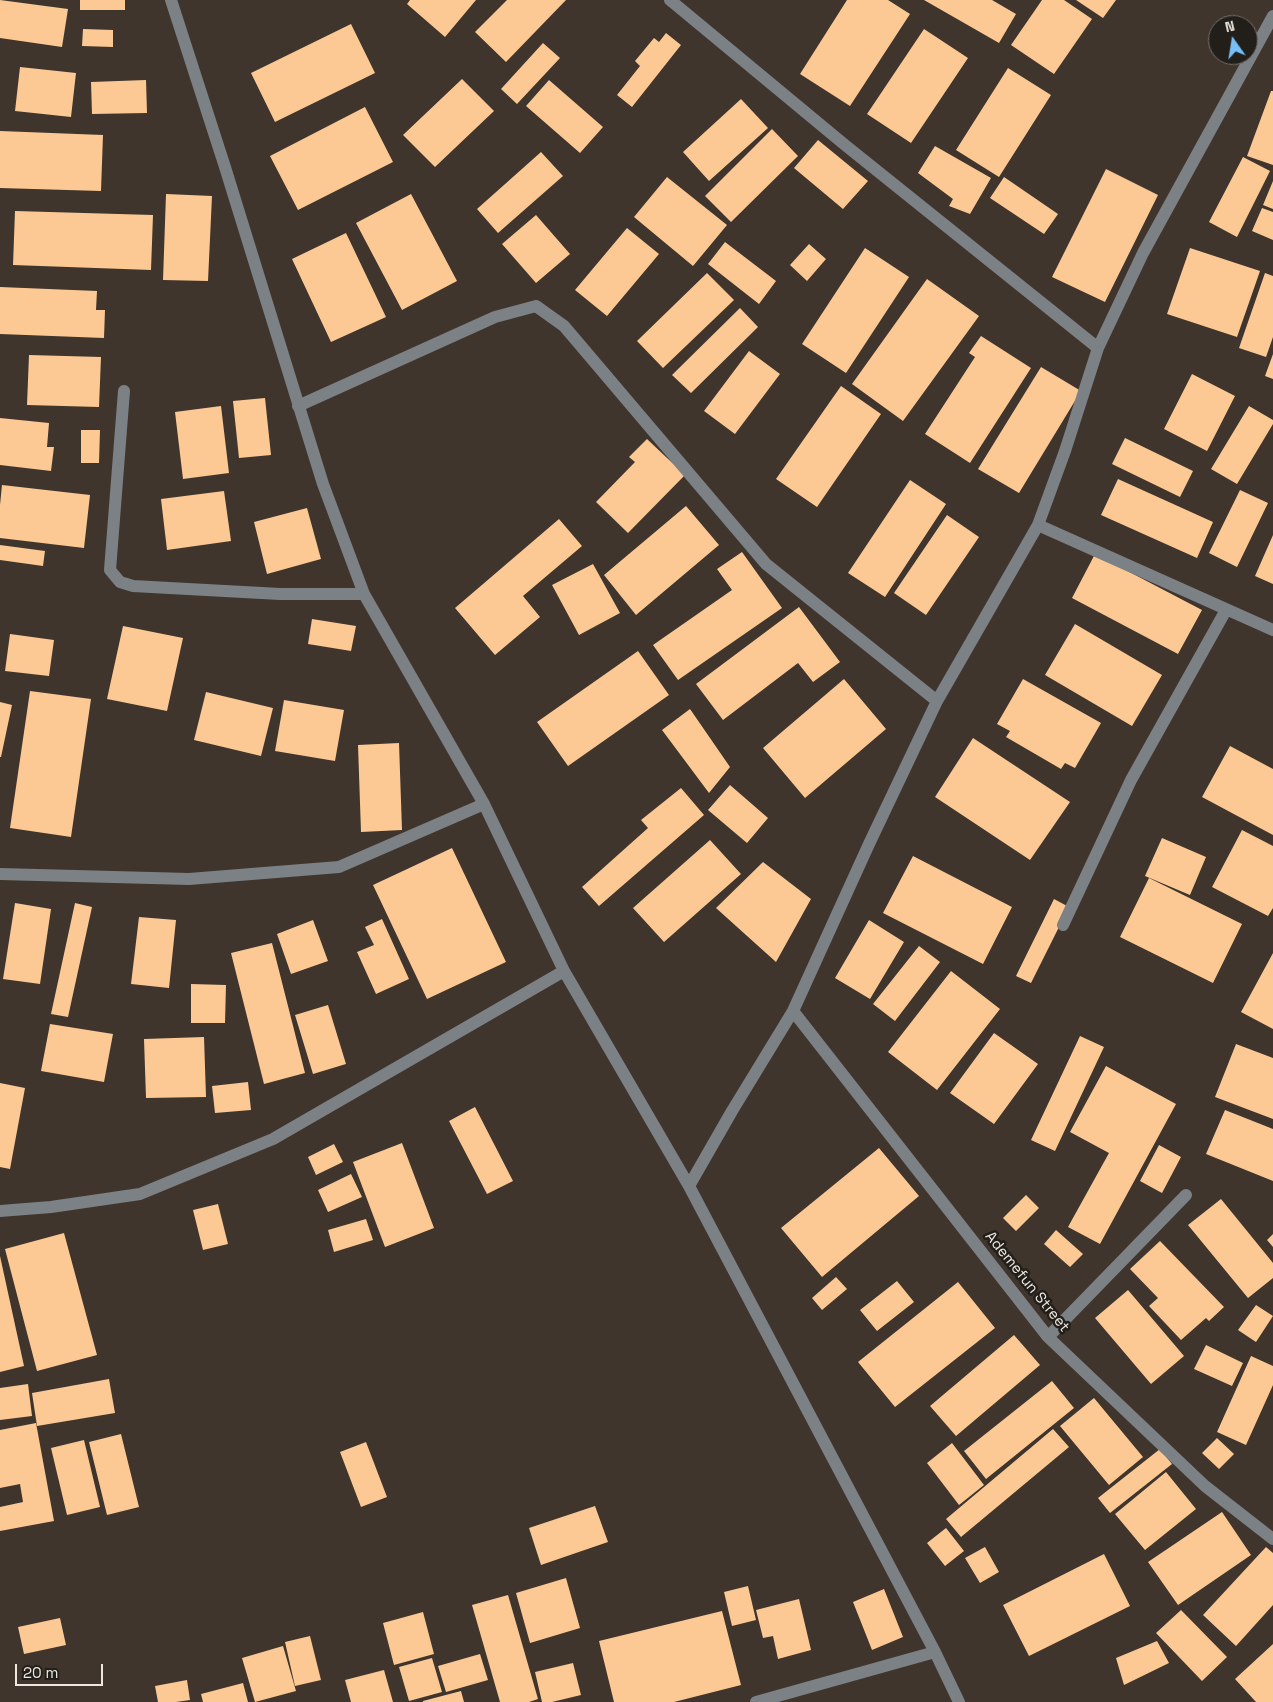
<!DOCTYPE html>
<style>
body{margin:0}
#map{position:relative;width:1273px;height:1702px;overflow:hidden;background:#3f352c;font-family:"Space Grotesk",sans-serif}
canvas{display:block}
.north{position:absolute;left:1208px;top:15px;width:50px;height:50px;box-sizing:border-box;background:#221e19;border:1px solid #736e69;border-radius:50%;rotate:347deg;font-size:14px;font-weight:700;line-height:20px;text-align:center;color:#ede7e1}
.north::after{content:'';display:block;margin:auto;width:18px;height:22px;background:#77bff7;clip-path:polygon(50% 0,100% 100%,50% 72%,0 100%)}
.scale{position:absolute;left:15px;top:1664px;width:88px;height:22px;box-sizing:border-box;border:2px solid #ede7e1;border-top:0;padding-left:6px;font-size:15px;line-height:18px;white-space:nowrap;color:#ede7e1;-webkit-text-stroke:4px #221e19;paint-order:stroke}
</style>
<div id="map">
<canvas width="1273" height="1702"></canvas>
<div class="north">N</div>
<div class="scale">20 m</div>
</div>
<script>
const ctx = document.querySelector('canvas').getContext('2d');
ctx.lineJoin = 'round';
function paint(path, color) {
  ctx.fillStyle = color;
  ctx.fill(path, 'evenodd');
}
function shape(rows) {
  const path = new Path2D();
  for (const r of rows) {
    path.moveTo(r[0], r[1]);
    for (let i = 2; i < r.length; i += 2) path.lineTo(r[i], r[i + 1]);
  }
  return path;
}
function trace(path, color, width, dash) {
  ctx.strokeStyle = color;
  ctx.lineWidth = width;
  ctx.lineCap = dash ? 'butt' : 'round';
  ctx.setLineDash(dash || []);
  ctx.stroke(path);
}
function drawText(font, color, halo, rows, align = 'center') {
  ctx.font = font + ' "Space Grotesk",sans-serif';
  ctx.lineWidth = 5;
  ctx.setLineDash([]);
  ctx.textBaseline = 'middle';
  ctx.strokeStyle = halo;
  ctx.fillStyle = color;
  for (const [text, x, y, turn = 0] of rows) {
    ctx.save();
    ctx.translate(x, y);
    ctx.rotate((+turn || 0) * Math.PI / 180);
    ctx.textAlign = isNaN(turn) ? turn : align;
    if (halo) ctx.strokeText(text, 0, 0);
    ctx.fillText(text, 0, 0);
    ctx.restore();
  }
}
paint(shape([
 [0,0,68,9,62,47,0,38],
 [80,0,125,0,125,10,80,10],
 [410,0,476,0,445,37,407,4],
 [507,0,566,0,506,62,475,32],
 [847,0,888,0,910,14,850,106,800,74],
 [924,0,992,0,1016,14,999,43],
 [1042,0,1064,0,1092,19,1054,74,1011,45],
 [1076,0,1116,0,1103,18],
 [351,24,375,73,275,122,251,73],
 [83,29,113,30,113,47,82,46],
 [924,29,968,58,911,143,867,114],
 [666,33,681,45,632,107,617,95,640,66,635,61,654,38,659,42],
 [543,43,560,58,517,104,501,89],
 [20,67,76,73,71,117,15,111],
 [1008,68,1051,95,999,177,956,150],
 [462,79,494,111,435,167,403,135],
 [146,80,147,113,92,114,91,82],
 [549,80,603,127,580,153,526,106],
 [1271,91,1273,91,1273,165,1247,156],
 [741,99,768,128,709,181,683,152],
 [365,107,393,162,298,210,270,156],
 [772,129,798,156,731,222,705,196],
 [0,131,103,135,101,191,0,188],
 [818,140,868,181,843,209,794,168],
 [935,146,991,178,970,214,949,206,953,199,918,173],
 [541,152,563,176,498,233,477,209],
 [1243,157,1270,171,1237,237,1209,222],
 [1106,169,1158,195,1105,302,1052,277],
 [667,177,727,225,693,266,634,217],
 [1004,177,1058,214,1044,234,990,198],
 [1273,181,1273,209,1263,205],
 [166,194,212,196,208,281,163,280],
 [411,194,457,281,402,310,356,223],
 [1262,208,1273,212,1273,240,1252,231],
 [15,211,153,215,151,270,13,265],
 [536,215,570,254,536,283,502,244],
 [627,228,659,254,607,316,575,290],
 [346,233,386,317,331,342,292,259],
 [725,242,776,281,759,304,708,264],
 [809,244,826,259,807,281,790,265],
 [865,248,909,277,846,373,802,344],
 [1190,248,1260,271,1237,337,1167,314],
 [707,273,734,300,663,368,637,341],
 [1265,273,1273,276,1273,337,1266,357,1239,348],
 [927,279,979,316,903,421,852,384],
 [0,287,97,291,96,310,105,310,104,338,0,334],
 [740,308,758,327,691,393,672,375],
 [981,336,1031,368,970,463,925,434,975,357,969,353],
 [749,351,780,374,735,434,704,411],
 [1273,354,1273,379,1265,376],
 [29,355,101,357,99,407,27,405],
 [1041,367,1081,391,1019,493,978,469],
 [1192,374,1235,396,1207,451,1164,429],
 [841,386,881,414,817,507,776,479],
 [265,398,271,455,239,458,233,401],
 [221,406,229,473,183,479,175,412],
 [1249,406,1273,420,1273,424,1237,484,1211,469],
 [0,418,49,423,47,447,54,447,51,471,0,465],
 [81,430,100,430,99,463,81,463],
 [1125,438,1193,471,1180,497,1112,464],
 [647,439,685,475,628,533,596,502,635,462,629,457],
 [1118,479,1213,522,1197,558,1101,515],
 [910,480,946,504,885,597,848,573],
 [2,485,90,495,84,548,0,538,0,505],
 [1240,490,1268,503,1237,567,1209,553],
 [224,491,231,541,167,550,161,499],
 [686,506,719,545,636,615,604,575],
 [307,508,321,559,267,574,254,522],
 [947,515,979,537,926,615,894,593],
 [559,519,582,546,523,596,540,617,495,655,455,608],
 [1273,535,1273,584,1255,576],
 [0,545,45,551,43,566,0,560],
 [742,552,782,608,678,680,653,645,732,590,717,569],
 [1095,554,1202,610,1178,654,1072,598],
 [593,564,620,613,579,635,552,585],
 [799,607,840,662,813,682,798,663,723,720,696,684],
 [312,619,356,626,351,651,308,644],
 [1075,624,1162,675,1132,726,1045,675],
 [123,626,183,638,167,711,107,699],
 [10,634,54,640,49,676,5,671],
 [638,651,669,695,568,766,537,722],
 [844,679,886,729,805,798,763,748],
 [1023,679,1101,723,1075,768,1065,763,1061,769,1006,737,1010,731,997,724],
 [30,691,91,699,71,837,10,828],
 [206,692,273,708,261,756,194,740],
 [284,700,344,710,335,761,275,751],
 [0,702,12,705,1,757,0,757],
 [690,709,730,767,709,793,662,730],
 [973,738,1070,802,1030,860,935,797],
 [399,743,402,830,361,832,358,745],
 [1230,746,1273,769,1273,835,1202,797],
 [730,785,768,818,747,843,708,810],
 [681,788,704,815,599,906,582,887,648,828,641,820],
 [1242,830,1273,846,1273,908,1268,916,1212,887],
 [1162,838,1206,857,1190,895,1145,876],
 [710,840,741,874,664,942,633,908],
 [452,848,506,962,427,999,373,885],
 [913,856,1012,907,983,964,883,913],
 [763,862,811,899,776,962,716,908],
 [1149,878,1242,924,1213,983,1120,937],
 [1054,899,1069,907,1031,983,1016,976],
 [15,903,51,909,40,984,3,979],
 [75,903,92,907,68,1017,51,1014],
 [139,917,176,920,169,988,131,984],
 [382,919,409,979,376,994,357,952,374,945,365,927],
 [313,920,328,961,291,974,277,934],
 [869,920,904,942,870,999,835,978],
 [272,943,305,1073,264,1084,231,953],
 [919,946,940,962,895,1021,873,1004],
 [1273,953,1273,1029,1241,1012],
 [951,971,1000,1009,937,1090,888,1052],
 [191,984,226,985,225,1023,191,1023],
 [328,1005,346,1064,313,1074,295,1015],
 [50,1024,113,1034,104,1082,41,1071],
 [994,1033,1038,1064,994,1124,950,1093],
 [1080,1036,1104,1047,1055,1151,1031,1140],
 [204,1037,206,1097,146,1098,144,1039],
 [1236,1044,1273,1058,1273,1119,1215,1097],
 [1106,1066,1176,1104,1100,1244,1068,1227,1109,1153,1070,1132],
 [248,1082,251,1110,215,1113,212,1086],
 [0,1083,25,1088,10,1169,0,1167],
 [475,1107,513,1181,487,1194,449,1121],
 [1225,1110,1273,1129,1273,1181,1206,1154],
 [402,1143,434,1228,385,1247,353,1162],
 [334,1144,343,1162,316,1175,308,1157],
 [1159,1145,1181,1157,1162,1193,1140,1181],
 [879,1148,919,1196,822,1277,781,1228],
 [351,1174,362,1197,328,1212,318,1190],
 [1026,1195,1039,1208,1016,1231,1003,1218],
 [1221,1199,1273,1263,1273,1278,1248,1298,1188,1225],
 [218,1204,228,1244,203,1250,193,1210],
 [366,1219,373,1240,334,1252,328,1230],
 [1056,1230,1083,1254,1070,1267,1044,1244],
 [64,1233,97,1355,37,1371,5,1249],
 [1273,1234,1273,1247,1267,1240],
 [1160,1241,1224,1307,1209,1321,1206,1318,1181,1340,1149,1306,1158,1298,1130,1269],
 [0,1256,24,1366,0,1372],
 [836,1277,847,1289,822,1310,812,1298],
 [897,1281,914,1302,877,1331,860,1310],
 [958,1282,995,1328,895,1407,858,1362],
 [1128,1290,1184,1356,1151,1384,1095,1318],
 [1256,1305,1273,1316,1256,1342,1238,1330],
 [1014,1335,1040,1365,956,1436,930,1406],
 [1206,1345,1243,1363,1232,1386,1194,1369],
 [1251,1356,1273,1366,1273,1385,1246,1445,1217,1432],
 [109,1379,115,1413,37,1426,32,1393],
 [1052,1381,1074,1408,986,1479,964,1451],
 [28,1384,32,1416,0,1420,0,1388],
 [1094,1398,1143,1457,1109,1485,1060,1426],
 [36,1423,54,1521,0,1531,0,1507,23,1502,20,1484,0,1488,0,1430],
 [1053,1429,1069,1447,961,1537,946,1519],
 [121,1434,139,1507,107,1515,89,1442],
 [1217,1438,1234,1454,1219,1469,1202,1453],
 [84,1440,100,1507,67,1515,51,1448],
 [366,1442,387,1497,361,1507,340,1452],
 [952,1443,984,1485,959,1505,927,1463],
 [1160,1449,1172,1464,1110,1513,1098,1498],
 [1166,1472,1196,1509,1145,1550,1115,1514],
 [595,1506,608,1542,541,1565,529,1528],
 [1222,1512,1251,1555,1178,1605,1148,1562],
 [946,1528,964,1551,945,1566,927,1543],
 [985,1547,999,1572,980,1583,965,1558],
 [1266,1547,1273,1553,1273,1605,1236,1646,1203,1615],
 [1104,1554,1130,1606,1029,1656,1003,1605],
 [566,1578,580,1628,530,1643,516,1593],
 [748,1586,756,1620,732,1626,724,1592],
 [884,1589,903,1637,872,1650,853,1602],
 [508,1595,538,1699,529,1702,500,1702,472,1605],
 [799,1599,811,1650,778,1659,773,1636,763,1638,756,1610],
 [1181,1610,1227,1657,1202,1681,1156,1633],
 [722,1611,741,1685,674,1702,614,1702,599,1641],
 [423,1612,434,1654,394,1665,383,1623],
 [60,1618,66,1645,24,1654,18,1627],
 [310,1636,321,1680,295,1686,285,1642],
 [1157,1641,1169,1663,1124,1685,1116,1658],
 [1273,1644,1273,1702,1256,1702,1235,1679],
 [283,1646,296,1691,255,1702,242,1658],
 [480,1654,488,1680,446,1692,438,1666],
 [432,1658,442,1692,409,1701,399,1667],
 [573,1663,581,1695,552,1702,542,1702,535,1672],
 [384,1670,393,1702,351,1702,345,1680],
 [187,1680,190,1700,176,1702,158,1702,155,1686],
 [243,1683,248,1702,203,1702,201,1694],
 [461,1691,464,1702,423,1702,423,1701]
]), '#fcc995');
trace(shape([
 [171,0,225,167,323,484,364,594,484,804,564,971,689,1186,935,1652,959,1702],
 [670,0,845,145,1098,348],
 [124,391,110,570,120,582,133,586,280,594,364,594],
 [298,406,495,317,536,306,564,326,766,564,937,701],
 [1038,525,1273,630],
 [0,874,189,879,339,867,484,804],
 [1063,925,1131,780,1226,610],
 [793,1011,1048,1337,1205,1486,1273,1539],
 [689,1186,732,1111,793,1011,869,844,937,701,1038,525,1065,451,1098,348,1143,253,1273,16],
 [0,1211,51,1207,140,1194,273,1139,564,971],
 [1048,1337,1186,1195],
 [756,1702,935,1652]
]), '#7c8186', 12);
drawText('15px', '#ede7e1', '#221e19', [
 ["Ademefun Street",1027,1282,51]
]);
</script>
